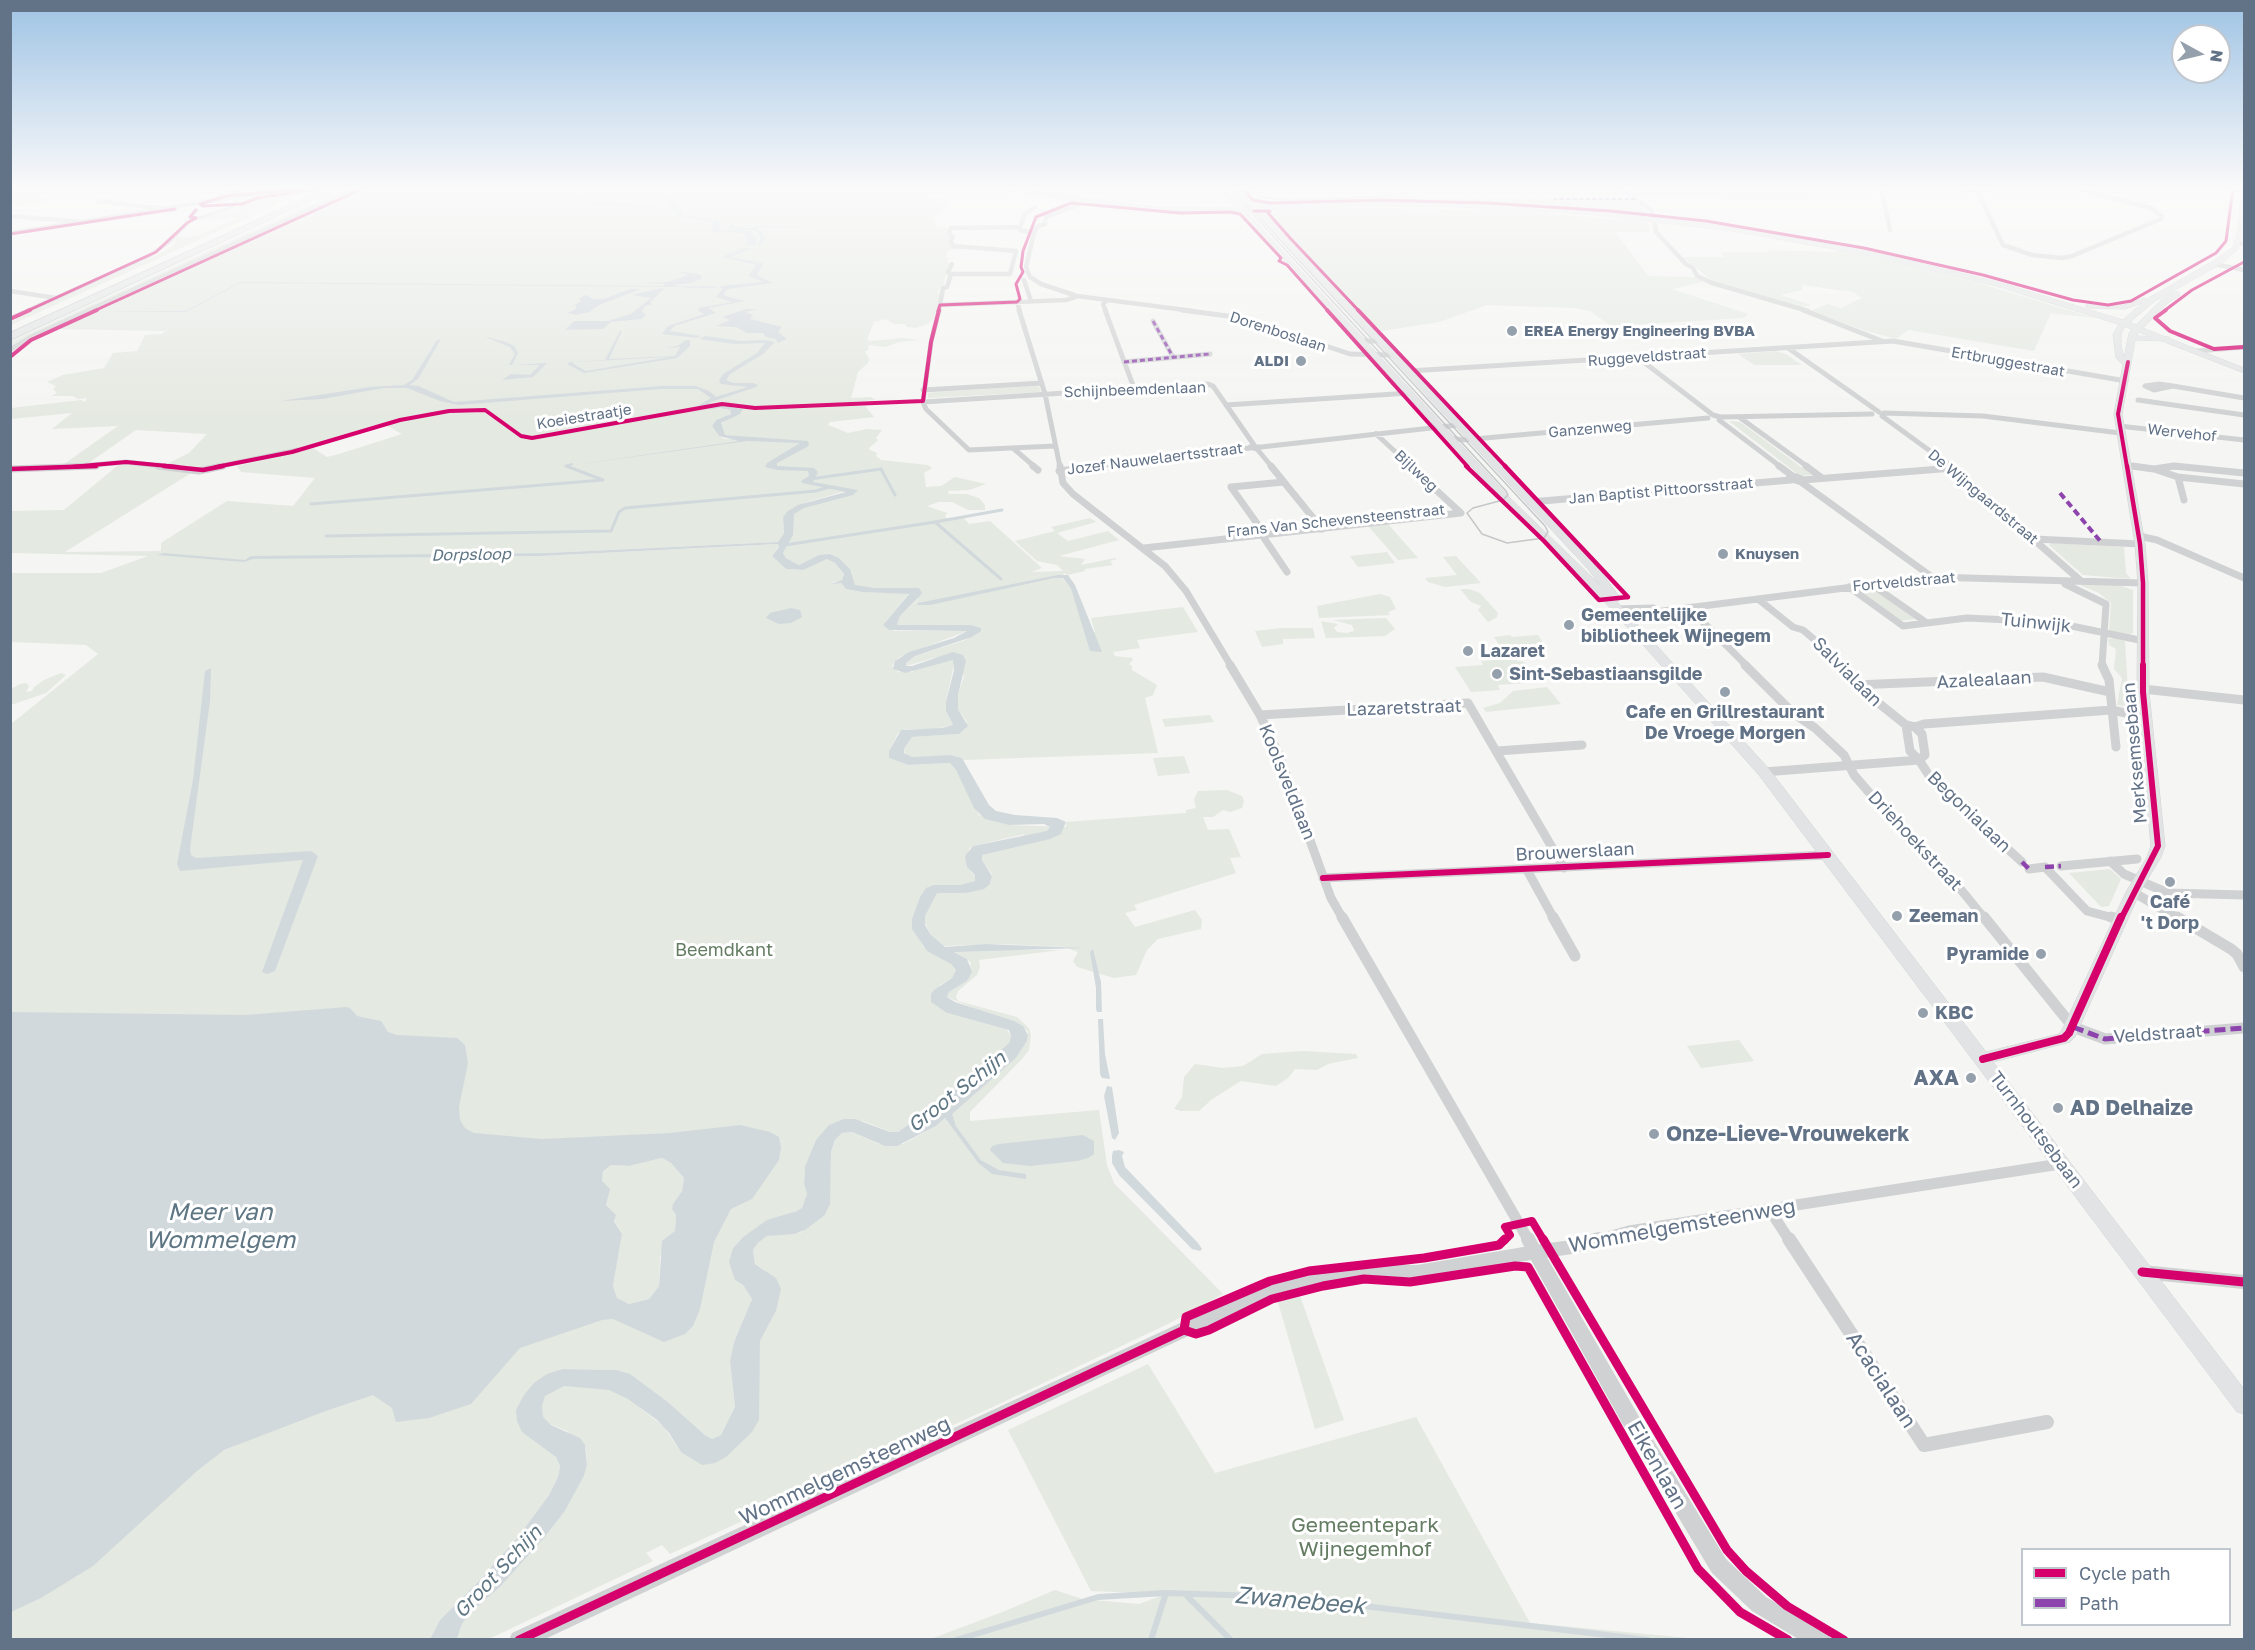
<!DOCTYPE html>
<meta charset="utf-8">
<style>
body{margin:0}
#map{position:relative;width:2255px;height:1650px;overflow:hidden;background:#f5f5f3;font-family:"Golos Text",sans-serif}
canvas{display:block}
.frame{position:absolute;inset:0;border:12px solid #627287;pointer-events:none}
.legend{position:absolute;left:2021px;top:1548px;width:210px;height:78px;box-sizing:border-box;background:#fff;border:2px solid #c0c7cf;margin:0;padding:8px 10px;list-style:none;font-size:18px;color:#627287}
.legend li{display:flex;align-items:center;gap:12px;height:30px}
.legend b{width:30px;border:2px solid #c0c7cf}
.north{position:absolute;left:2171px;top:24px;width:60px;height:60px;box-sizing:border-box;background:#fff;border:2px solid #c0c7cf;border-radius:50%;rotate:98deg;font-size:16px;font-weight:700;line-height:24px;text-align:center;color:#627287}
.north::after{content:'';display:block;margin:auto;width:21px;height:27px;background:#95a0ad;clip-path:polygon(50% 0,100% 100%,50% 72%,0 100%)}
</style>
<div id="map">
<canvas width="2255" height="1650"></canvas>
<div class="frame"></div>
<ul class="legend">
<li><b style="height:8px;background:#d6006c"></b>Cycle path</li>
<li><b style="height:8px;background:#8e44ad"></b>Path</li>
</ul>
<div class="north">N</div>
</div>
<script>
const ctx = document.querySelector('canvas').getContext('2d');
ctx.lineJoin = 'round';
function paint(path, color) {
  ctx.fillStyle = color;
  ctx.fill(path, 'evenodd');
}
function shape(rows) {
  const path = new Path2D();
  for (const r of rows) {
    path.moveTo(r[0], r[1]);
    for (let i = 2; i < r.length; i += 2) path.lineTo(r[i], r[i + 1]);
  }
  return path;
}
function trace(path, color, width, dash) {
  ctx.strokeStyle = color;
  ctx.lineWidth = width;
  ctx.lineCap = dash ? 'butt' : 'round';
  ctx.setLineDash(dash || []);
  ctx.stroke(path);
}
function drawText(font, color, halo, rows, align = 'center') {
  ctx.font = font + ' "Golos Text",sans-serif';
  ctx.lineWidth = 6;
  ctx.setLineDash([]);
  ctx.textBaseline = 'middle';
  ctx.strokeStyle = halo;
  ctx.fillStyle = color;
  for (const [text, x, y, turn = 0] of rows) {
    ctx.save();
    ctx.translate(x, y);
    ctx.rotate((+turn || 0) * Math.PI / 180);
    ctx.textAlign = isNaN(turn) ? turn : align;
    if (halo) ctx.strokeText(text, 0, 0);
    ctx.fillText(text, 0, 0);
    ctx.restore();
  }
}
paint(shape([
 [345,188,354,188,11,347,10,342],
 [361,188,927,188,931,197,940,199,935,202,951,203,942,211,941,214,935,216,936,227,952,229,949,232,954,242,953,245,962,249,948,251,946,257,950,259,946,261,953,265,947,267,949,274,945,277,944,284,937,292,940,293,940,300,934,318,928,324,915,328,907,327,905,324,894,324,886,319,874,322,867,339,870,341,902,338,920,340,899,342,885,347,868,345,869,349,865,352,869,358,868,363,858,372,851,398,871,397,875,400,828,404,825,406,865,406,874,417,830,422,828,425,848,433,867,429,882,430,876,438,878,440,869,448,870,450,877,453,876,456,881,460,928,465,932,468,924,473,926,487,941,486,955,477,986,484,969,490,948,491,949,494,967,494,979,498,985,505,985,510,968,510,952,502,939,502,927,506,947,513,945,516,947,519,963,517,969,524,990,521,1042,568,1031,572,1063,571,1057,565,1037,561,1015,541,1055,531,1051,527,1090,518,1096,522,1057,533,1068,541,1108,531,1119,540,1059,556,1085,559,1081,565,1115,558,1117,559,1110,561,1113,565,1085,569,1085,571,1068,575,1064,573,1062,578,1071,589,1086,634,1095,632,1091,618,1183,607,1198,632,1137,640,1140,648,1113,652,1115,656,1132,658,1133,660,1129,664,1132,666,1132,670,1157,685,1153,695,1145,698,1158,753,964,760,955,756,912,757,905,754,904,749,912,737,958,734,967,722,958,709,958,695,964,676,954,664,946,702,946,711,953,725,935,729,906,729,898,733,889,751,889,758,908,765,950,763,956,770,979,815,1009,825,1066,827,1066,822,1186,813,1186,810,1196,808,1194,799,1198,791,1227,790,1242,796,1244,801,1242,808,1230,812,1223,810,1213,817,1203,817,1208,830,1229,829,1241,857,1230,858,1236,873,1134,905,1137,910,1125,913,1135,927,1195,910,1202,920,1201,929,1158,939,1147,950,1136,975,1114,978,1077,967,1073,961,1078,952,1065,947,1003,944,941,946,931,935,924,921,926,910,934,896,937,892,944,892,966,893,991,882,992,874,982,860,982,855,1007,848,1025,834,973,846,969,849,971,872,975,875,975,881,960,885,938,885,920,897,912,925,923,946,951,964,956,970,952,978,940,985,947,1013,1006,1029,1011,1036,1009,1043,955,1090,898,1132,891,1132,863,1121,816,1140,805,1166,804,1184,807,1194,806,1202,802,1208,797,1211,767,1221,743,1237,733,1248,735,1280,743,1285,752,1299,734,1342,730,1361,735,1407,721,1435,712,1439,705,1435,669,1403,616,1370,563,1369,524,1395,556,1457,560,1466,558,1477,549,1495,518,1537,480,1580,440,1620,430,1639,11,1639,10,1589,162,1476,562,1309,658,1327,747,1154,513,1157,11,1020,11,724,98,654,86,645,11,642,11,573,101,573,148,556,11,553,10,511,64,510,117,466,127,463,191,473,65,552,161,551,161,543,227,501,293,506,315,478,241,472,237,466,313,448,327,457,339,454,402,434,386,425,447,411,482,410,521,436,530,439,536,439,710,407,730,410,731,414,716,420,712,426,719,436,725,439,768,439,725,435,719,425,734,416,740,408,716,406,725,404,748,407,729,403,532,437,524,436,485,409,450,410,397,421,297,449,195,469,165,465,189,453,207,434,136,430,87,464,64,464,118,426,52,429,72,413,11,419,11,408,81,400,85,402,87,398,78,399,73,396,51,396,57,393,53,389,56,386,47,382,63,375,104,368,113,353,137,351,145,335,161,334,166,331,55,329],
 [826,488,852,491,799,509,791,515,788,544,783,553,786,558,799,565,830,554,839,558,850,569,851,584,855,586,918,593,918,599,900,616,897,625,957,625,977,634,963,641,915,656,906,663,906,666,937,657,912,672,898,672,892,666,899,657,967,631,894,631,883,625,909,593,862,592,846,589,841,583,831,583,842,580,844,574,835,563,827,559,799,570,786,569,772,556,779,546,778,544,541,556,310,558,546,553,778,542,784,533,783,517,807,502,846,491],
 [1382,188,1393,188,1418,199,1634,200,1645,208,1647,213,1504,203,1380,200,1390,194],
 [1626,188,1815,188,1815,199,1726,199,1719,195,1636,196],
 [58,189,36,196,50,198,46,200,24,206,11,205,11,191],
 [307,190,234,224,11,325,10,322,17,319,15,318,159,254,174,245,176,242,173,242,178,237,197,236,237,218,195,220,229,211,258,198],
 [1320,207,1507,210,1648,222,1650,232,1616,232,1648,276,1695,277,1703,282,1672,289,1748,314,1744,318,1611,326,1590,311,1574,308,1487,305,1439,322,1382,331,1368,320,1269,213,1281,209],
 [1768,250,1834,252,1838,250,1870,256,1979,283,2094,318,2051,313,2034,351,1908,330,1896,339,1863,330,1810,311,1827,304,1841,308,1862,298,1852,292,1802,285,1802,290,1781,295,1811,305,1801,307,1712,281,1683,257,1725,257,1720,252,1770,252],
 [1775,351,1786,354,1802,365,1754,365,1738,354],
 [1034,386,1039,386,1041,392,928,398,928,393,935,392],
 [1729,421,1740,422,1812,475,1800,476],
 [1388,524,1418,558,1398,560,1368,526],
 [2051,543,2124,547,2126,573,2131,579,2083,575,2049,545],
 [1387,552,1395,563,1358,567,1350,556],
 [1456,556,1481,583,1445,587,1428,582,1425,578,1457,575,1443,557],
 [2075,583,2116,584,2133,590,2133,633,2129,635,2109,631,2111,603,2099,593],
 [1460,589,1469,589,1480,593,1498,613,1497,617,1488,622,1478,610,1481,606,1471,602],
 [1876,590,1916,619,1899,621,1861,592],
 [1380,594,1390,597,1396,609,1388,612,1390,615,1319,618,1317,606],
 [1386,618,1395,629,1385,636,1326,638,1321,621,1338,624,1334,628,1337,632,1347,633,1354,631,1352,625,1333,620],
 [1282,628,1313,628,1315,638,1283,639,1283,644,1262,647,1255,631],
 [1510,635,1512,637,1538,635,1548,651,1511,654,1500,646,1494,637],
 [2115,638,2125,641,2129,707,2117,705,2122,678,2114,669,2116,649,2109,645,2108,639],
 [1510,659,1524,662,1540,682,1498,685,1500,690,1471,692,1455,667,1483,665,1481,661],
 [61,673,66,675,46,693,11,705,11,689,20,684,26,683,29,686,26,692,32,691,34,687,44,680],
 [1547,687,1561,704,1486,712,1483,708,1500,703,1513,691],
 [1210,715,1214,722,1165,727,1162,719],
 [1184,756,1190,773,1158,776,1153,758],
 [2110,869,2121,879,2109,906,2101,907,2069,873],
 [976,950,1061,950,979,960,980,967,977,975,958,991,956,997,958,1001,1017,1017,1029,1028,1031,1035,1029,1050,1022,1059,970,1112,970,1121,1099,1110,1107,1165,1114,1183,1223,1294,1170,1323,997,1405,670,1554,662,1545,646,1553,653,1561,489,1639,457,1640,462,1624,471,1612,500,1587,544,1538,565,1511,584,1476,587,1465,586,1448,567,1431,533,1417,549,1386,602,1385,639,1403,639,1407,663,1426,681,1452,710,1460,755,1376,759,1365,760,1341,776,1311,765,1270,755,1264,753,1250,758,1243,767,1236,797,1230,800,1233,825,1215,829,1206,831,1152,835,1140,842,1133,852,1132,879,1144,903,1144,936,1126,945,1118,978,1163,992,1174,1023,1174,999,1170,981,1160,956,1126,951,1114,1016,1058,1027,1041,1028,1035,1028,1031,947,997,949,992,967,981,971,963,967,959,953,951],
 [1739,1040,1754,1061,1701,1068,1687,1046],
 [1302,1051,1356,1054,1358,1058,1328,1064,1317,1070,1295,1069,1288,1078,1276,1086,1241,1081,1211,1100,1199,1111,1181,1111,1174,1109,1182,1097,1184,1077,1195,1064,1223,1068,1243,1066,1262,1054],
 [662,1158,671,1163,684,1178,682,1191,673,1204,676,1215,675,1232,660,1256,659,1286,649,1299,630,1304,617,1299,613,1286,622,1234,606,1205,607,1196,602,1182,603,1170,611,1165,629,1166],
 [1299,1293,1344,1420,1315,1429,1277,1299],
 [1148,1364,1215,1473,1416,1417,1530,1623,1699,1639,928,1640,1000,1613,1055,1590,1082,1599,1139,1604,1166,1594,1091,1591,1008,1430]
]), '#e4e9e1');
paint(shape([
 [679,188,685,188,673,202,682,210,683,215,719,220,721,230,735,230,727,228,732,224,736,227,751,228,761,226,856,226,759,227,757,229,763,233,765,238,761,245,759,245,760,238,756,230,737,230,750,231,756,237,756,245,747,245,747,239,744,233,715,232,712,231,713,224,711,221,677,216,666,202],
 [590,196,583,200,664,207,592,205,581,202,513,203,528,200,583,199],
 [743,248,753,248,730,257,764,263,757,275,773,283,728,289,724,293,725,296,745,301,708,308,716,313,674,326,670,331,701,336,697,338,662,334,668,326,704,314,698,311,699,308,732,302,716,297,723,288,720,288,721,286,763,282,748,276,756,265,721,257],
 [682,272,699,274,702,276,701,279,691,283,673,285,686,287,668,287,240,283,186,312,93,312,186,311,240,282,662,286,665,284,641,283,668,282,688,275,680,273],
 [662,288,664,289,650,302,652,304,643,307,645,308,641,311,646,315,641,319,611,322,603,329,565,330,574,321,608,321,631,314,651,298,632,295],
 [630,289,641,289,599,305,589,312,576,315,568,313,577,308,575,305,581,301,579,298,587,295,593,299,604,299],
 [746,309,757,309,746,312,753,315,750,319,782,327,778,332,787,339,778,343,776,339,766,337,763,333,747,333,736,327,716,326,730,320,722,317],
 [620,331,622,331,609,359,675,356,680,347,667,348,679,345,685,340,690,340,690,346,677,358,584,373,567,364,570,362,605,360],
 [670,357,586,371,572,363,575,362],
 [483,336,506,342,514,346,518,353,512,365,547,363,533,377,502,380,511,374,530,375,540,365,509,365,515,354,510,347],
 [705,336,741,341,765,340,775,342,763,354,730,374,726,380,733,383,753,383,758,385,756,387,708,403,743,409,740,414,721,423,725,435,808,441,809,445,807,447,777,463,777,466,814,468,818,472,813,482,858,490,853,495,804,508,794,514,793,535,783,553,786,558,799,565,819,555,830,554,839,558,850,569,855,585,875,588,919,588,922,593,920,596,900,616,897,625,971,625,981,628,981,631,972,637,915,656,906,663,906,666,912,666,953,652,963,655,966,661,958,695,958,709,968,726,959,734,912,737,904,749,904,753,912,757,950,755,962,758,989,805,996,811,1015,815,1057,818,1066,822,1061,834,1050,839,982,855,982,860,992,876,990,884,984,889,966,893,937,893,925,916,925,925,931,935,945,947,986,944,1083,948,954,952,967,959,972,972,967,981,949,992,947,997,955,1002,1014,1021,1023,1026,1028,1035,1027,1041,1016,1058,952,1114,956,1126,981,1160,999,1170,1026,1174,1026,1179,992,1174,978,1163,945,1118,936,1126,897,1146,885,1146,852,1132,842,1133,835,1140,831,1152,830,1204,825,1215,805,1230,794,1234,767,1236,758,1243,753,1250,755,1264,776,1278,781,1289,776,1311,760,1341,759,1420,752,1432,726,1457,715,1463,702,1465,681,1452,669,1433,657,1420,628,1399,609,1390,564,1386,545,1396,542,1406,543,1417,551,1425,580,1438,585,1445,587,1465,584,1476,565,1511,544,1538,500,1587,471,1612,462,1624,457,1639,430,1639,440,1620,480,1580,518,1537,549,1495,558,1477,560,1466,556,1457,522,1432,517,1421,516,1410,524,1395,534,1383,547,1374,563,1369,616,1370,630,1374,669,1403,705,1435,712,1439,721,1435,735,1407,730,1361,734,1342,752,1299,743,1285,735,1280,729,1262,733,1248,743,1237,767,1220,797,1211,802,1208,807,1194,804,1184,805,1166,816,1140,829,1125,844,1119,855,1119,890,1132,898,1132,955,1090,1009,1043,1011,1036,1009,1030,947,1013,931,1002,931,994,934,990,952,978,956,970,951,964,927,951,912,929,912,919,920,897,926,888,934,885,960,885,975,881,975,875,967,867,965,856,973,846,1047,831,1050,827,1044,824,1009,825,985,819,974,808,956,770,950,763,908,765,889,758,889,751,901,730,942,728,953,725,946,711,946,702,954,670,953,660,905,673,893,669,895,661,909,652,954,638,967,631,889,630,883,625,909,594,862,592,846,589,841,583,831,584,842,580,844,574,835,563,827,559,803,570,786,569,772,556,779,547,778,544,541,556,253,559,244,562,157,555,164,553,245,560,251,556,546,553,778,542,784,533,783,517,788,511,798,505,846,492,802,483,801,481,809,476,808,471,777,470,765,467,767,463,800,443,747,441,567,466,739,441,719,436,712,426,716,420,731,414,730,410,718,408,524,442,711,409,698,406,711,398,698,389,660,389,459,405,440,401,407,388,384,388,322,399,281,401,370,387,404,385,412,380,437,340,441,339,418,379,409,385,418,386,454,402,663,386,695,386,709,391,716,397,748,387,721,384,719,381,723,374,757,353,765,343,735,344,699,339],
 [1058,575,1068,575,1075,585,1102,652,1090,651,1071,589,1063,578,1054,578,930,605,917,605,918,603],
 [791,608,800,610,802,617,791,623,779,624,766,618,770,613],
 [211,668,210,701,190,849,191,855,196,858,311,851,318,856,275,971,267,974,262,972,303,860,180,871,177,864,193,780,205,671],
 [1093,949,1101,982,1102,1012,1097,1012,1096,1009,1096,988,1090,952],
 [347,1007,351,1009,357,1016,381,1021,388,1032,397,1035,457,1038,465,1045,468,1063,459,1107,460,1120,465,1128,474,1133,542,1139,670,1133,740,1125,770,1132,779,1137,781,1147,779,1160,752,1199,731,1209,714,1242,700,1309,693,1326,685,1334,664,1342,613,1319,602,1320,520,1348,471,1404,429,1418,396,1422,392,1408,373,1395,323,1412,224,1450,197,1471,93,1566,41,1598,11,1612,11,1012,245,1015],
 [662,1158,671,1163,684,1178,682,1191,673,1204,672,1209,676,1215,675,1231,662,1241,659,1286,649,1299,629,1304,617,1298,613,1286,622,1234,614,1221,616,1215,606,1205,610,1189,602,1181,603,1171,611,1165,629,1166],
 [1098,1019,1103,1019,1105,1054,1110,1079,1102,1078,1100,1074],
 [1107,1086,1112,1087,1119,1133,1115,1140,1112,1138,1104,1096],
 [1083,1135,1094,1141,1094,1154,1088,1158,1077,1161,1030,1166,1003,1163,990,1150,992,1146,999,1144],
 [1119,1150,1124,1152,1122,1156,1125,1167,1198,1243,1202,1249,1200,1251,1192,1249,1119,1175,1112,1163,1112,1156,1113,1151]
]), '#d2d9dd');
trace(shape([
 [684,287,716,287]
]), '#d2d9dd', 1.5);
trace(shape([
 [570,467,566,466,572,464]
]), '#d2d9dd', 2);
trace(shape([
 [810,479,881,469,895,495],
 [311,504,603,480,566,466],
 [935,522,1002,510],
 [326,536,611,531,619,512,625,508,816,491,829,487],
 [785,545,935,522,1001,579]
]), '#d2d9dd', 3);
trace(shape([
 [1186,1595,1231,1640],
 [956,1640,1098,1597,1166,1593,1289,1597,1648,1640],
 [1151,1640,1166,1593]
]), '#d2d9dd', 6);
trace(shape([
 [310,189,313,188]
]), '#d0d4d8', 5, [5, 3]);
const secondary = shape([
 [1219,188,1225,188,1509,497,1601,586,1588,569,1234,188,1240,188,1251,200,1279,203,1277,206,1255,203,1596,565,1621,599,1617,602,1769,769,1986,1052,2059,1034,2062,1030,2126,892,2147,857,2151,846,2137,692,2138,583,2135,544,2114,414,2123,365,2116,358,2113,334,2121,321,2127,321,2121,334,2121,346,2124,358,2129,333,2135,326,2142,328,2136,336,2169,337,2170,339,2166,341,2135,340,2122,414,2145,544,2148,583,2149,692,2165,846,2161,857,2140,892,2075,1037,2070,1042,1993,1062,2244,1389,2244,1414,2237,1412,1759,775,1604,601,1503,501,1219,188]
]);
const primary = shape([
 [989,188,1007,188,1156,207,1213,208,1350,202,1459,203,1585,210,1732,227,1872,252,1998,282,2123,320,2142,303,2125,309,2089,308,2085,306,2089,304,2124,305,2144,298,2147,299,2215,260,2233,247,2238,229,2241,189,2244,188,2244,229,2238,249,2221,264,2155,301,2130,322,2136,325,2162,299,2173,292,2179,292,2179,296,2168,303,2143,328,2244,368,2244,373,2121,325,1996,286,1872,256,1732,231,1585,214,1459,207,1350,206,1213,212,1156,211,989,188]
]);
const motorway = shape([
 [328,188,337,188,10,340,10,333,328,188]
]);
trace(secondary, '#d1d3d4', 1);
trace(primary, '#d1d2d3', 1);
trace(motorway, '#d0d2d2', 2);
trace(shape([
 [1890,188,1882,192,1890,230],
 [1934,188,1977,190,2004,188],
 [1977,190,2003,245,2032,255,2062,258,2072,256,2161,219,2162,216,2151,208,2075,188],
 [1032,192,1041,188],
 [1630,195,1650,209,1654,217,1656,232,1686,264,1693,268,1697,276,1712,283,1808,311],
 [219,196,247,188],
 [1071,199,1078,205,1046,217,1045,224,1038,226,1034,233,1026,267,1030,277,1041,284,1077,296,1193,311],
 [99,201,173,210],
 [196,210,190,217,196,218],
 [10,216,83,222],
 [1020,227,1025,214,1035,207],
 [2238,243,2244,244],
 [2214,264,2244,270],
 [951,274,948,272,952,264],
 [1024,280,1031,301],
 [10,291,56,298],
 [1017,302,1020,311],
 [940,305,1066,300,1075,297],
 [87,311,357,188],
 [939,311,943,288,947,287,951,274,1010,274,1016,251,953,246,951,240,953,237,949,233,951,228,1020,227,1020,230,1034,233],
 [1106,311,1103,304,1107,300]
]), '#d0d1d2', 4.5);
trace(shape([
 [939,310,931,342,923,402,926,409,969,450,1054,446],
 [1019,310,1045,394,1060,467],
 [1105,310,1134,388],
 [1182,310,1243,318,1350,354,1393,355],
 [1803,310,1882,341],
 [1153,321,1173,357],
 [1361,341,1381,341],
 [1788,348,1879,412],
 [10,350,29,338,90,310],
 [2197,351,2244,347],
 [1637,357,1713,415,1720,417],
 [1124,362,1210,354],
 [1409,371,1893,341,2126,381],
 [2159,384,2173,386,2154,390,2145,386,2159,384],
 [2173,386,2244,398],
 [923,390,1042,383],
 [2138,400,2244,415],
 [923,402,1208,384,1213,386,1254,445],
 [1226,405,1410,393],
 [1884,413,1983,416,2120,433],
 [1882,416,1952,467],
 [1721,417,1872,414],
 [1739,417,1808,467],
 [1719,420,1781,467],
 [2119,426,2244,440],
 [1376,434,1412,467],
 [1450,438,1463,440,1708,418],
 [1250,447,1261,447,1257,449,1250,447],
 [1261,447,1458,425],
 [1014,449,1035,467],
 [1257,449,1272,467],
 [2125,465,2143,467],
 [71,467,126,462,170,467],
 [216,467,298,450],
 [1089,467,1250,448],
 [2164,467,2188,467]
]), '#d0d1d2', 5);
trace(shape([
 [158,466,199,471,223,466],
 [1033,466,1038,470],
 [1060,466,1063,483,1073,494,1165,566,1186,591,1231,666],
 [1271,466,1322,529],
 [1779,466,1794,477],
 [1806,466,1822,478],
 [1950,466,2081,581],
 [2132,466,2154,469,2178,477,2244,484],
 [10,469,96,466],
 [2154,469,2174,466,2244,473],
 [1059,471,1101,466],
 [1796,477,1803,480,1801,482,1789,478,1796,477],
 [2178,477,2184,500],
 [1803,480,1953,468],
 [1284,482,1231,487,1261,529,1262,535,1287,572],
 [1801,482,1932,577],
 [1530,502,1791,480],
 [2139,536,2157,540,2244,578],
 [2034,539,2140,544],
 [1144,548,1461,513,1410,466],
 [1871,584,1927,623],
 [2065,584,2106,604,2102,666],
 [1849,587,1903,626,1967,618,2052,622,2144,641],
 [1758,599,1793,627,1803,630,1835,657,1829,658,1839,666],
 [1617,609,1653,608],
 [1690,609,1747,666],
 [1623,616,1932,577,2143,583]
]), '#d0d1d2', 7);
trace(shape([
 [1230,665,1260,715,1279,755,1331,898,1343,919],
 [1745,665,1793,713,1815,728,1844,755,1854,775,1924,856,1953,880,1985,919],
 [1837,665,1857,681,1856,685],
 [2102,665,2109,680,2116,747],
 [1856,685,2043,677,2110,692],
 [1856,685,1906,725],
 [2143,689,2244,700],
 [1260,715,1468,703,1564,868],
 [1906,725,1915,727,1922,734,1925,755,1919,760,1910,751,1906,725],
 [1915,727,1924,724,2111,710,2146,717],
 [1497,751,1582,745],
 [1919,760,1932,780,2022,862],
 [1764,772,1919,760],
 [2110,861,2124,874,2168,893,2244,895],
 [2061,866,2137,859],
 [2029,869,2045,867,2087,911,2117,919],
 [1527,870,1554,919],
 [1323,878,1828,855],
 [2133,892,2179,919]
]), '#d0d1d2', 9);
trace(shape([
 [1342,917,1529,1241],
 [1553,917,1575,956],
 [1984,917,2073,1027,2105,1039,2244,1028],
 [2111,917,2121,920],
 [2177,917,2231,949,2237,954,2244,967],
 [1769,1209,1790,1241],
 [1594,1241,1629,1231,2060,1164]
]), '#d0d1d2', 11);
trace(shape([
 [1528,1239,1535,1252,1572,1247,1599,1239],
 [1789,1239,1924,1445,2047,1422],
 [2142,1272,2244,1282]
]), '#d0d1d2', 14);
paint(shape([
 [305,188,312,189,229,200,10,235,10,231,229,196,305,188],
 [235,201,240,202,229,210,191,222,171,243,151,257,10,321,10,316,147,255,167,241,187,220,225,208,235,201],
 [1535,1245,1541,1247,1641,1420,1726,1559,1766,1597,1828,1633,1831,1640,1800,1640,1752,1611,1712,1573,1627,1432,1531,1260,1417,1279,1367,1278,1271,1297,543,1640,509,1640,512,1633,1262,1285,1307,1274,1367,1264,1417,1265,1535,1245]
]), '#d0d1d2');
paint(secondary, '#e2e3e4');
paint(primary, '#e2e3e4');
paint(motorway, '#e2e3e4');
trace(shape([
 [1229,188,1506,491,1508,495,1503,500,1473,508,1467,513,1482,534,1507,543,1544,538,1548,532,1545,526,1232,188],
 [1251,188,1260,197,1286,200,1377,197,1388,194,1379,188]
]), '#c6c7c8', 1.5);
trace(shape([
 [1620,188,1630,195],
 [1553,199,1637,199]
]), '#8e44ad', 2, [4.5, 2]);
trace(shape([
 [1153,321,1173,357],
 [1124,362,1210,354]
]), '#8e44ad', 3, [5, 3]);
trace(shape([
 [2060,493,2101,542]
]), '#8e44ad', 4, [7, 4]);
trace(shape([
 [2022,862,2029,869],
 [2045,867,2061,866]
]), '#8e44ad', 4.5, [9, 4.5]);
trace(shape([
 [2073,1027,2105,1039,2244,1028]
]), '#8e44ad', 5, [11, 5]);
trace(shape([
 [309,188,226,196,200,204,203,206,242,204,257,198,319,188],
 [1242,188,1253,200,1270,203,1378,200,1488,203,1611,211,1706,221,1864,248,1983,275,2073,300,2108,305,2131,301,2216,253,2226,241,2233,188],
 [1254,211,1270,211,1268,213,1291,239,1359,311],
 [10,234,175,209],
 [27,311,156,252,187,223,196,218,190,217,196,210],
 [94,311,364,188],
 [938,311,940,305,1017,302,1020,299,1016,284,1023,272,1021,267,1023,251,1036,217,1071,203,1180,213,1230,212,1240,214,1281,258,1279,261,1287,265,1328,311],
 [2164,311,2192,290,2244,262]
]), '#d6006c', 3);
trace(shape([
 [1327,310,1468,467],
 [1358,310,1506,467],
 [2166,310,2155,318,2170,331,2214,349,2244,347],
 [10,319,30,310],
 [10,357,31,340,97,310],
 [71,467,126,462,178,467],
 [216,467,292,452,400,420,449,411,485,410,521,436,532,438,722,404,755,408,923,401,931,342,939,310],
 [2127,467,2118,414,2128,362]
]), '#d6006c', 4);
trace(shape([
 [164,466,203,470,223,466],
 [1466,466,1544,541,1599,600,1628,597],
 [1505,466,1628,597],
 [2127,466,2140,544,2143,583,2143,666],
 [10,469,96,466]
]), '#d6006c', 4.5);
trace(shape([
 [1323,878,1828,855],
 [2121,919,2158,846,2143,692,2143,665]
]), '#d6006c', 6);
trace(shape([
 [1983,1059,2064,1038,2069,1033,2121,917],
 [1504,1241,1510,1235,1505,1227,1532,1221,1544,1241]
]), '#d6006c', 8);
trace(shape([
 [1543,1239,1727,1550,1746,1571,1787,1606,1844,1640],
 [2142,1272,2244,1282],
 [1184,1330,1186,1317,1270,1281,1309,1271,1424,1258,1499,1245,1505,1239],
 [1184,1330,1196,1334,1209,1330,1272,1299,1323,1286,1364,1279,1410,1282,1515,1266,1528,1267,1698,1569,1740,1612,1788,1640],
 [519,1640,1184,1330]
]), '#d6006c', 9);
const sky = ctx.createLinearGradient(0, 0, 0, 419);
sky.addColorStop(0, '#9fc3e4');
sky.addColorStop(0.45, '#fafafa');
sky.addColorStop(1, '#fafafa00');
ctx.fillStyle = sky;
ctx.fillRect(0, 0, 2255, 419);
for (const [x, y, r, color] of [
 [1512,331,6,"#95a0ad"],
 [1301,361,6,"#95a0ad"],
 [1723,554,6,"#95a0ad"],
 [1569,625,6,"#95a0ad"],
 [1468,651,6,"#95a0ad"],
 [1497,674,6,"#95a0ad"],
 [1725,692,6,"#95a0ad"],
 [2170,882,6,"#95a0ad"],
 [1897,916,6,"#95a0ad"],
 [2041,954,6,"#95a0ad"],
 [1923,1013,6,"#95a0ad"],
 [1971,1078,6,"#95a0ad"],
 [2058,1108,6,"#95a0ad"],
 [1654,1134,6,"#95a0ad"]
]) {
  const dot = new Path2D();
  dot.arc(x, y, r, 0, 2 * Math.PI);
  ctx.fillStyle = color;
  ctx.fill(dot);
  trace(dot, '#fff', 2);
}
drawText('bold 15px', '#627287', '#fff', [
 ["EREA Energy Engineering BVBA",1524,331],
 ["ALDI",1289,361,"right"],
 ["Knuysen",1735,554]
], 'left');
drawText('15px', '#627287', '#fff', [
 ["Dorenboslaan",1278,332,18],
 ["Ruggeveldstraat",1647,357,-4],
 ["Ertbruggestraat",2008,362,10],
 ["Schijnbeemdenlaan",1135,390,-2],
 ["Koeiestraatje",584,417,-9],
 ["Ganzenweg",1590,429,-5],
 ["Wervehof",2182,433,6],
 ["Jozef Nauwelaertsstraat",1155,459,-7],
 ["Bijlweg",1416,471,43],
 ["Jan Baptist Pittoorsstraat",1661,491,-5],
 ["De Wijngaardstraat",1983,497,40],
 ["Frans Van Schevensteenstraat",1336,521,-6],
 ["Fortveldstraat",1904,582,-5]
]);
drawText('italic 16px', '#5e7583', '#fff', [
 ["Dorpsloop",471,555,-1]
]);
drawText('bold 18px', '#627287', '#fff', [
 ["Gemeentelijke",1581,615],
 ["bibliotheek Wijnegem",1581,636],
 ["Lazaret",1480,651],
 ["Sint-Sebastiaansgilde",1509,674],
 ["Cafe en Grillrestaurant",1725,712,"center"],
 ["De Vroege Morgen",1725,733,"center"],
 ["Café",2170,902,"center"],
 ["'t Dorp",2170,923,"center"],
 ["Zeeman",1909,916],
 ["Pyramide",2029,954,"right"],
 ["KBC",1935,1013]
], 'left');
drawText('18px', '#627287', '#fff', [
 ["Tuinwijk",2036,623,6],
 ["Salvialaan",1847,672,45],
 ["Azalealaan",1984,680,-3],
 ["Lazaretstraat",1404,708,-2],
 ["Merksemsebaan",2135,753,-95],
 ["Koolsveldlaan",1287,782,68],
 ["Begonialaan",1969,812,44],
 ["Driehoekstraat",1915,841,47],
 ["Brouwerslaan",1575,852,-3],
 ["Veldstraat",2158,1034,-4],
 ["Turnhoutsebaan",2036,1130,53]
]);
drawText('18px', '#647d62', '#fff', [
 ["Beemdkant",724,950]
]);
drawText('italic 20px', '#5e7583', '#fff', [
 ["Groot Schijn",957,1092,-38],
 ["Groot Schijn",498,1572,-47]
]);
drawText('bold 21px', '#627287', '#fff', [
 ["AXA",1959,1078,"right"],
 ["AD Delhaize",2070,1108],
 ["Onze-Lieve-Vrouwekerk",1666,1134]
], 'left');
drawText('21px', '#627287', '#fff', [
 ["Wommelgemsteenweg",1682,1226,-10],
 ["Acacialaan",1881,1380,57],
 ["Eikenlaan",1657,1465,60],
 ["Wommelgemsteenweg",845,1471,-25]
]);
drawText('21px', '#647d62', '#fff', [
 ["Gemeentepark",1365,1525],
 ["Wijnegemhof",1365,1549]
]);
drawText('italic 24px', '#5e7583', '#fff', [
 ["Meer van",220,1212],
 ["Wommelgem",220,1240],
 ["Zwanebeek",1300,1601,5]
]);
</script>
